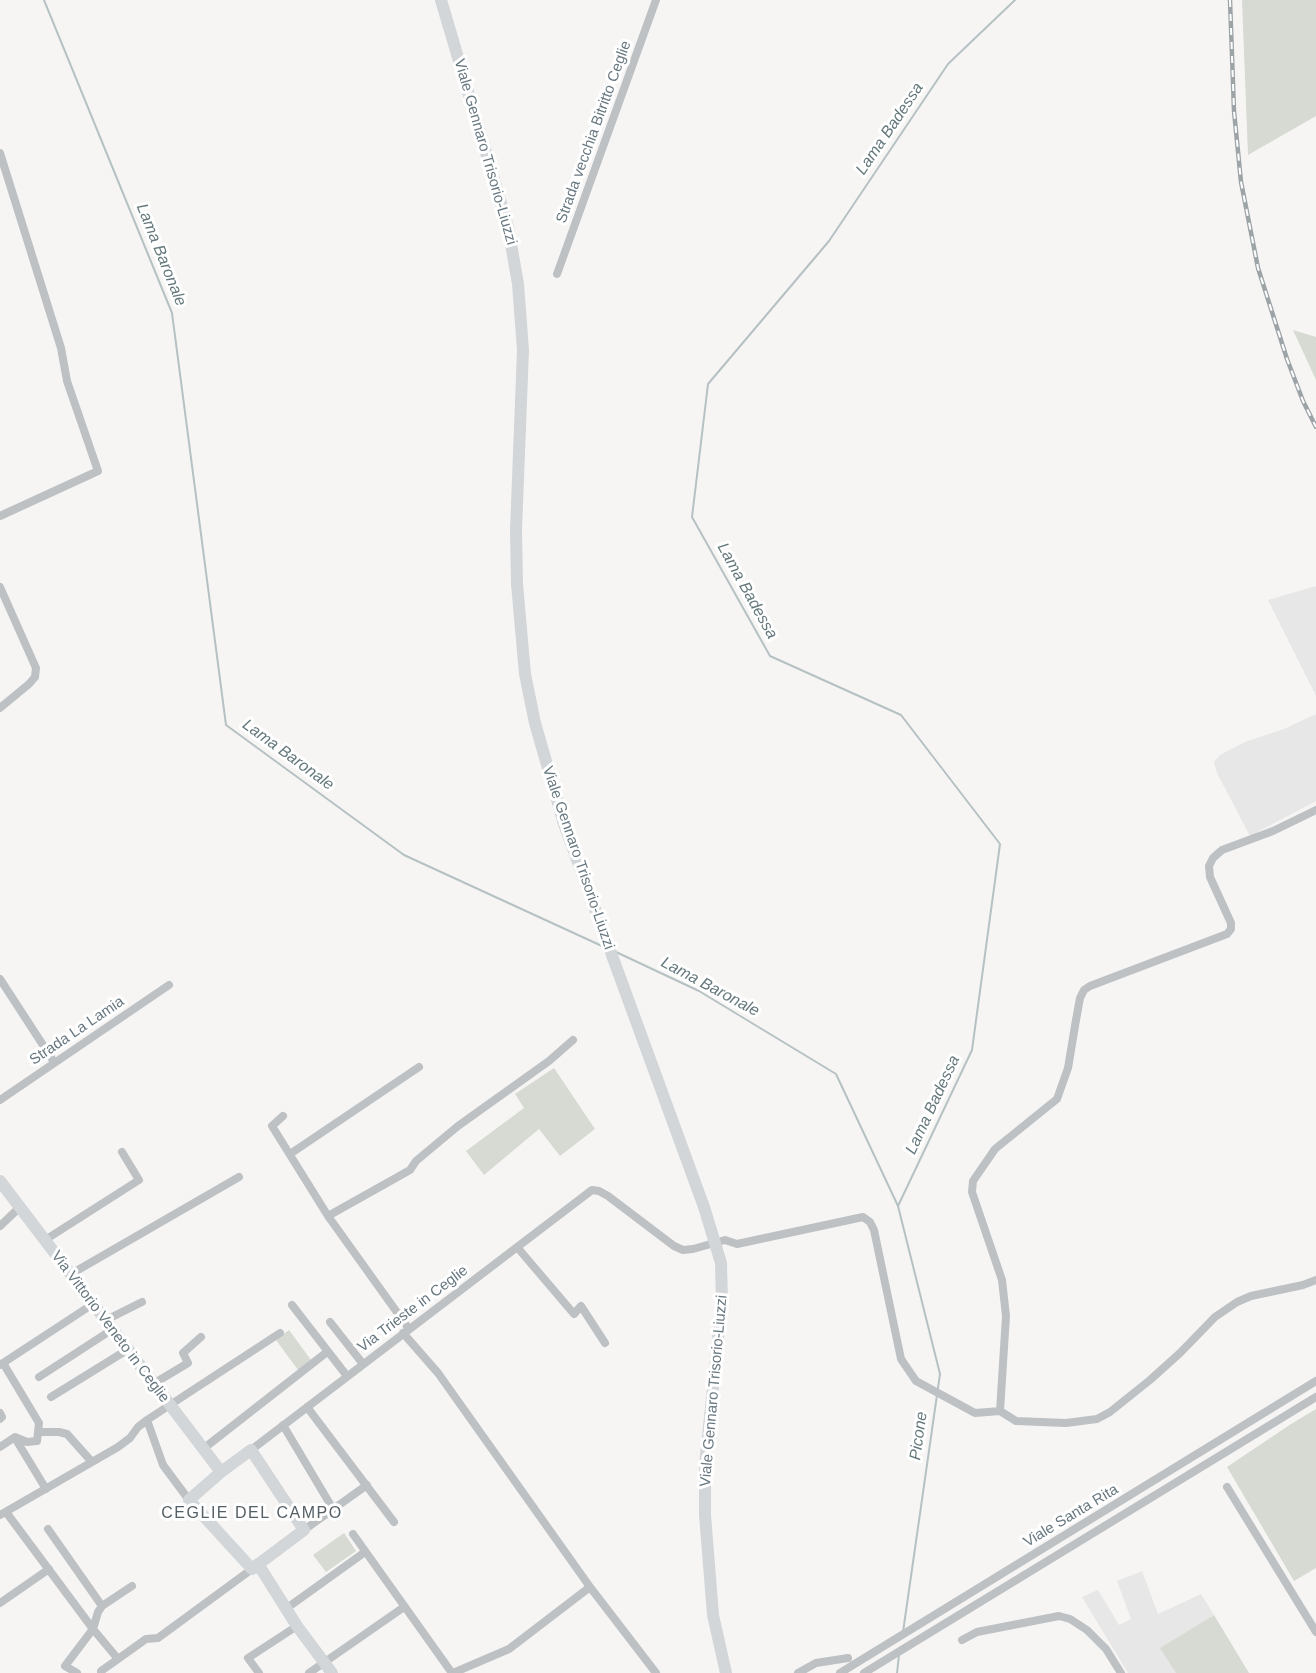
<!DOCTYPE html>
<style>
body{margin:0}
canvas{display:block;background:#f6f5f3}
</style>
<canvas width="1316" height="1673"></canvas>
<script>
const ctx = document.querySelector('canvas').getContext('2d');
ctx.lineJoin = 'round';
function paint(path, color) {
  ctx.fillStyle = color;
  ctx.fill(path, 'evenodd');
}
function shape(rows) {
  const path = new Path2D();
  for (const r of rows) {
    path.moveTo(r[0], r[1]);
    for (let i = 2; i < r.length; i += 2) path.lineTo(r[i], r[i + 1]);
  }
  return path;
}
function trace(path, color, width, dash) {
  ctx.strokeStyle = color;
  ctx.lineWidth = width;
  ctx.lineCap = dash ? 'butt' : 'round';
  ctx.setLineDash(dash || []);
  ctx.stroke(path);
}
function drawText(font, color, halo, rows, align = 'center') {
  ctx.font = font + ' Arial,sans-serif';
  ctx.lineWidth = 6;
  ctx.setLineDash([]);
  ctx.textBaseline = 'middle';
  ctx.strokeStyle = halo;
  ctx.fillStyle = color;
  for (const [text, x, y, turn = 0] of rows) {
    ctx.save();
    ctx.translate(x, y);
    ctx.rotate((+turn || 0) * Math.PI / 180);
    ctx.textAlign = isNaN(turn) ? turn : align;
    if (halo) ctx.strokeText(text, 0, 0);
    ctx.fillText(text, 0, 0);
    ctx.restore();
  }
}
paint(shape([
 [1316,586,1316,696,1268,600],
 [1316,714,1316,801,1250,836,1217,773,1214,762,1220,755,1245,742,1284,729],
 [1142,1571,1158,1614,1201,1594,1214,1615,1161,1648,1176,1673,1128,1673,1082,1597,1098,1590,1119,1625,1131,1619,1117,1581]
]), '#e6e7e6');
paint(shape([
 [1242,0,1316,0,1316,116,1248,155],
 [1293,330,1316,337,1316,380],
 [554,1068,595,1129,560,1156,539,1129,484,1175,466,1151,524,1108,515,1094],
 [289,1330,311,1360,298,1370,276,1340],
 [1316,1409,1316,1568,1294,1581,1227,1467,1291,1424],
 [344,1533,356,1551,326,1572,313,1555],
 [1214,1615,1249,1673,1176,1673,1160,1648]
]), '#d6dad2');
trace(shape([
 [44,0,172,313,226,725,404,855,602,946],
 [616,952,699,991,836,1074,898,1206,940,1374,903,1632],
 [898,1206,972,1050,1000,844,901,715,770,656,692,517,708,384,829,241,948,64,1015,0],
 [897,1673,899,1655]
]), '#b6c1c4', 2);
trace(shape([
 [0,153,61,348,67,381,98,471,0,516],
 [557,274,656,0],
 [0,587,36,668,35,677,29,684,0,708],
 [0,979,54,1062],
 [0,1100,169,985],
 [283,1116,272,1126,328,1216,409,1329],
 [290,1154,419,1067],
 [328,1216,410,1170,416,1161,458,1126,549,1061,573,1040],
 [0,1226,20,1207],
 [45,1240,139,1180,122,1152],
 [517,1247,574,1314,581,1306,605,1343],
 [71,1274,239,1177],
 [292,1305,347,1376],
 [106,1320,142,1302],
 [330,1322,363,1364],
 [403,1333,438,1373,590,1587,656,1673],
 [0,1365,93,1304],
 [39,1377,113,1329],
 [153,1384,188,1363,183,1353,201,1337],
 [51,1397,127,1350],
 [307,1407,394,1522],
 [1000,1411,1006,1316,1002,1280,972,1192,973,1181,995,1149,1057,1099,1068,1068,1076,1020,1080,998,1084,990,1090,986,1227,934,1231,929,1231,923,1210,877,1209,866,1213,858,1222,850,1273,831,1316,810],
 [0,1413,2,1417,0,1419],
 [147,1420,163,1465,189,1500],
 [283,1425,333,1509],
 [38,1432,59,1432,67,1434,92,1462],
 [15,1438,46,1489],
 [0,1447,15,1437,27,1442,37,1441,39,1423,3,1363],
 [203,1449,327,1352],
 [251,1450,592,1190,599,1191,608,1196,674,1246,683,1250,693,1249,725,1240,737,1244,863,1217,870,1222,874,1230,901,1359,916,1381,975,1413,1000,1411,1016,1421,1066,1423,1097,1419,1110,1412,1150,1380,1180,1353,1215,1317,1237,1302,1251,1296,1303,1285,1316,1280],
 [1227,1487,1316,1632],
 [6,1512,93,1629],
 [0,1515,118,1447,130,1438,138,1427,147,1420,280,1333],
 [48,1529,102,1606,132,1586],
 [304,1530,367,1485],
 [353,1534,452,1673],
 [0,1603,49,1569],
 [287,1608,365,1552],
 [93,1629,98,1612,102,1606],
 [962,1640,977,1632,1059,1616,1070,1619,1087,1630,1106,1649,1121,1673],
 [118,1659,146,1639,158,1638,252,1569],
 [77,1673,65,1666,93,1629,118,1659,101,1671,101,1673],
 [259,1673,248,1658,297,1626],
 [309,1673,404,1607],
 [453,1673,509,1649,590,1587],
 [798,1673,816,1663,848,1658],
 [840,1673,1316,1381],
 [864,1673,1316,1397]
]), '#bdc1c4', 8);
trace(shape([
 [441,0,508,227,518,284,523,350,516,530,517,584,525,674,535,723,564,824,704,1207,721,1263,722,1301,705,1465,705,1515,713,1615,726,1673],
 [0,1181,221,1472],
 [251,1450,304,1530,252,1569,189,1500,221,1472,251,1450],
 [258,1564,297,1626,332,1673]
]), '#d2d6d9', 12);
const rail = shape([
 [1230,0,1234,111,1241,182,1258,268,1287,359,1303,401,1316,427]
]);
trace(rail, '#9da4a8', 4.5);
trace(rail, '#fff', 2, [7]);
drawText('15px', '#687880', '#fff', [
 ["Strada vecchia Bitritto Ceglie",594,132,-70],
 ["Viale Gennaro Trisorio-Liuzzi",485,152,74],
 ["Viale Gennaro Trisorio-Liuzzi",578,858,71],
 ["Strada La Lamia",77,1031,-34],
 ["Via Trieste in Ceglie",413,1309,-37],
 ["Via Vittorio Veneto in Ceglie",110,1327,53],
 ["Viale Gennaro Trisorio-Liuzzi",714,1391,-85],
 ["Viale Santa Rita",1071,1516,-31]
]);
drawText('italic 16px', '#64787c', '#fff', [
 ["Lama Badessa",890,129,-56],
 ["Lama Baronale",161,255,68],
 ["Lama Badessa",747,591,61],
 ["Lama Baronale",288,755,36],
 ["Lama Baronale",710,987,28],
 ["Lama Badessa",933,1105,-65],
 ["Picone",919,1436,-82]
]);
ctx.letterSpacing = '1.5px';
drawText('16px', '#556066', '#fff', [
 ["CEGLIE DEL CAMPO",252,1514]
]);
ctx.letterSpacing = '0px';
</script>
